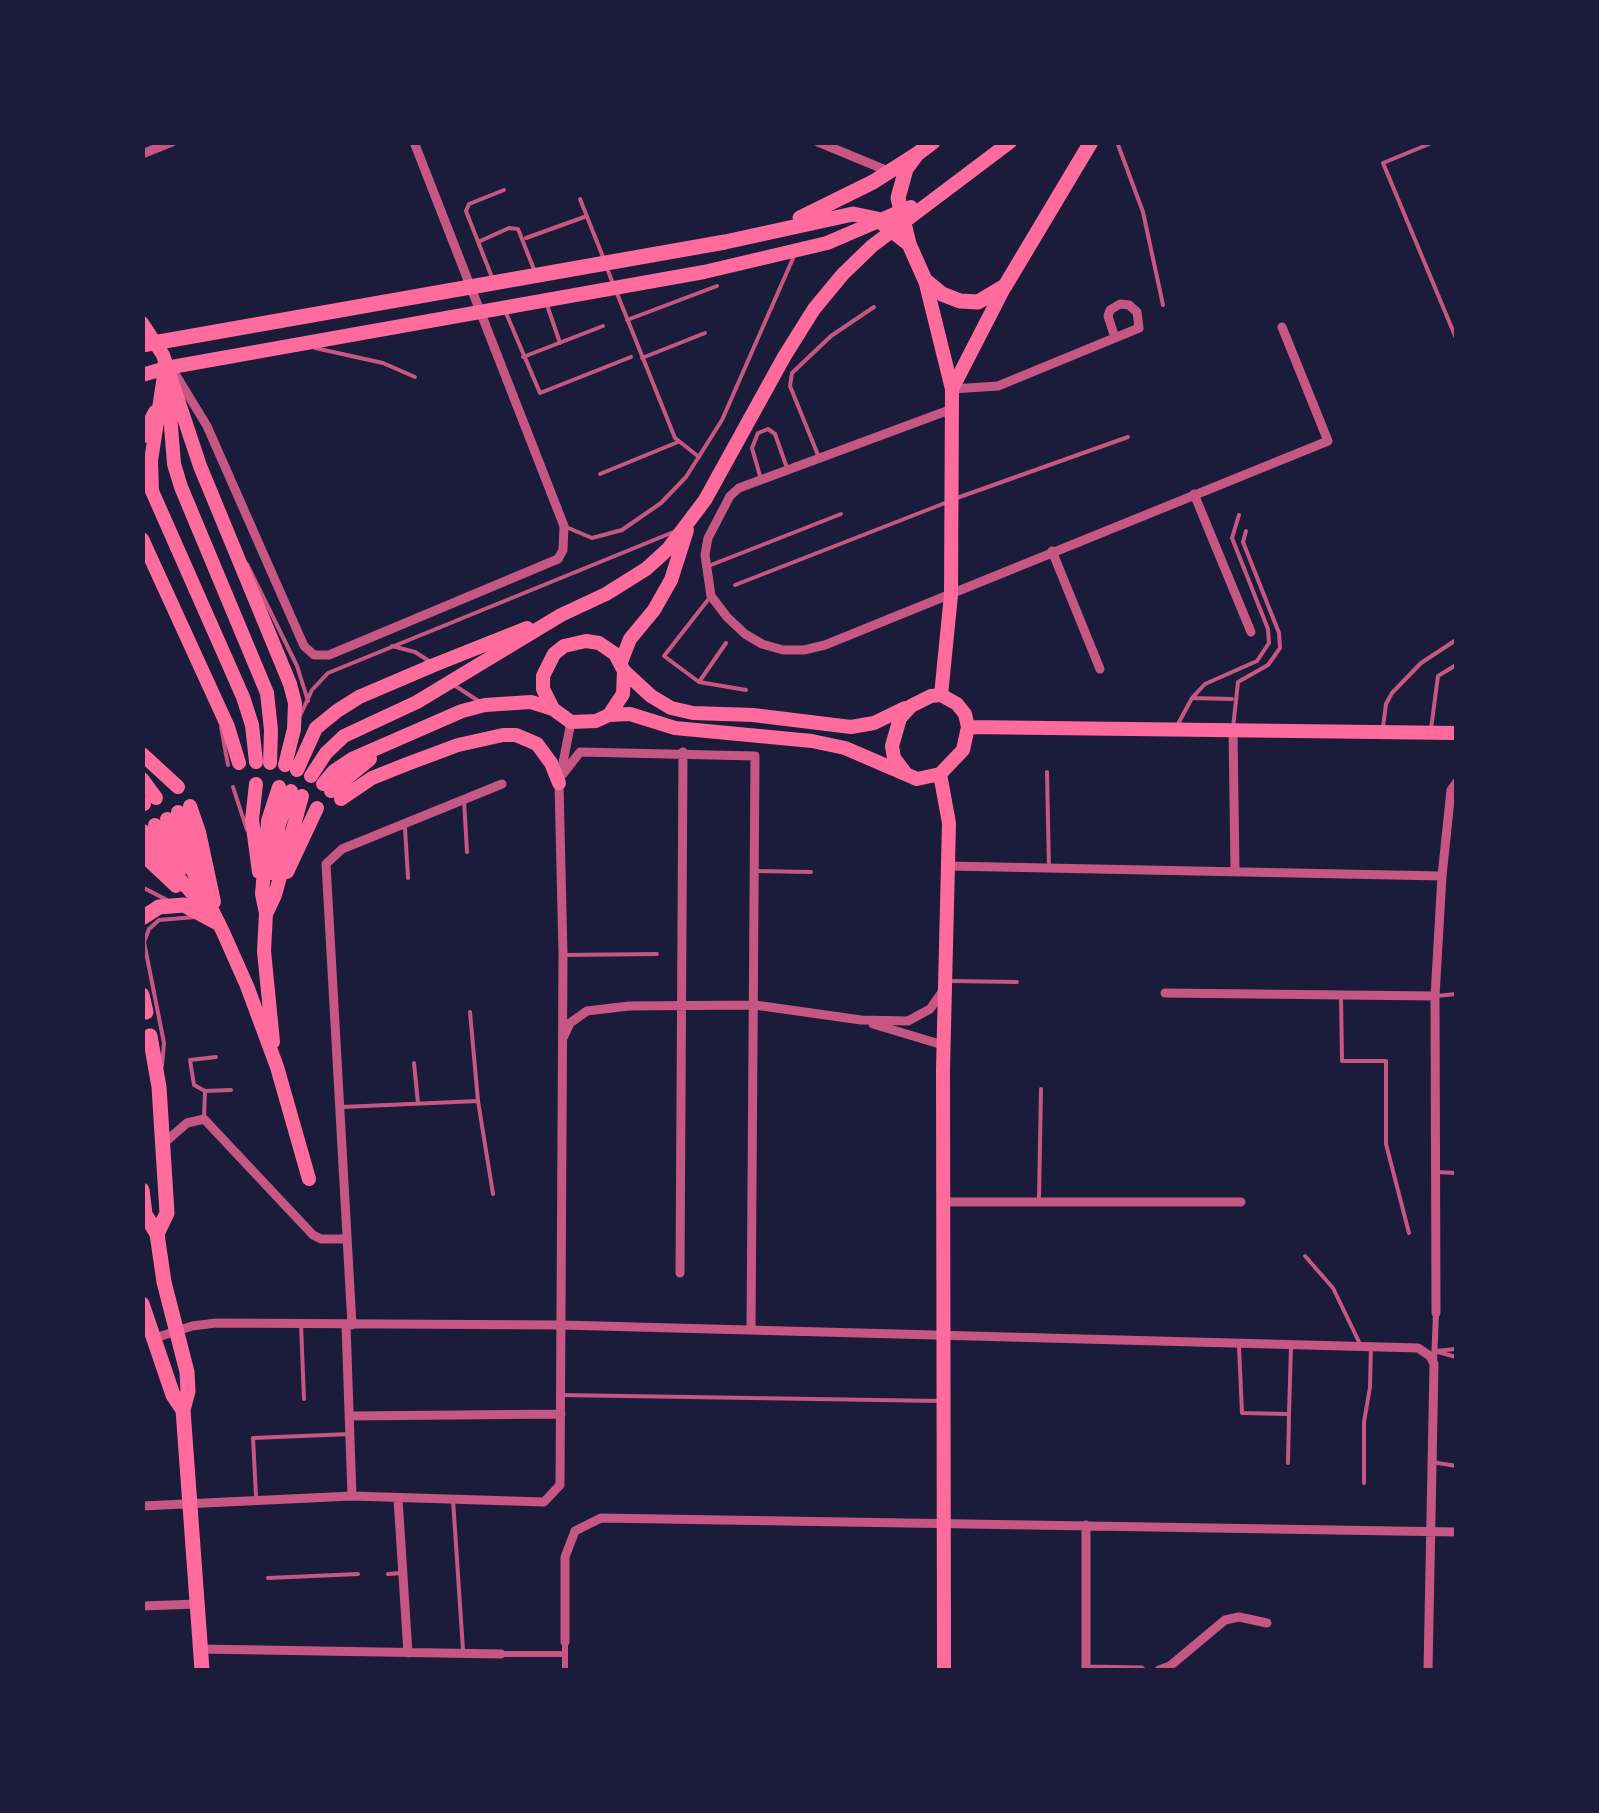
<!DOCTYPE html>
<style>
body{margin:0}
#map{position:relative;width:1599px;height:1813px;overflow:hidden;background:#1b1b3a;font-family:"Varela Round",sans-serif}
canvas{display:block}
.frame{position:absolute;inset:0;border:145px solid #1b1b3a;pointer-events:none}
</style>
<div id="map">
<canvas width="1599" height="1813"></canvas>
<div class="frame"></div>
</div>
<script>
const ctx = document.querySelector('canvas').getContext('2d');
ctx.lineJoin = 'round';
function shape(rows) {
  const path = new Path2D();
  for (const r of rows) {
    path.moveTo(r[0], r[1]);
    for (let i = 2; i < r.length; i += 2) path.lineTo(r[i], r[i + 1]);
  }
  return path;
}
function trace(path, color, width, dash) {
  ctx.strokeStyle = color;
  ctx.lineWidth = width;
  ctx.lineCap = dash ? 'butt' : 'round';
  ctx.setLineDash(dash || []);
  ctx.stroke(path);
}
trace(shape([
 [1117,142,1143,212,1163,305],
 [1434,142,1383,163,1456,338],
 [580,199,603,257],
 [526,238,587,216],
 [478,242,509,228,518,229,535,272],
 [606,266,675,438,699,457],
 [493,280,466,211,469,204,504,190],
 [547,305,560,343],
 [506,313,540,393,631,357],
 [627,320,717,286],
 [315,348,383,363,415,377],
 [523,357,603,326],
 [642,358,705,333],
 [818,455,790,386,792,373,831,336,874,307],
 [600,474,678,442],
 [760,476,752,448,758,433,768,429,775,434,787,468],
 [954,499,1128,437],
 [566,527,592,538,622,530,661,503,686,477,722,420,794,256],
 [247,564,297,666,308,701],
 [711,565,841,514],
 [735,585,945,503],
 [711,596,664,656,699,682,746,690],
 [392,646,415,652,429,661],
 [699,682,726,643],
 [454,685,480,702],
 [1192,698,1232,699],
 [299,718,312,690,328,673,676,531],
 [1178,724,1192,698,1205,684,1257,661,1269,643,1268,629,1232,538,1239,515],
 [221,727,228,765],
 [1383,727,1386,704,1392,693,1421,663,1456,640],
 [1233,728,1238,682,1268,665,1280,648,1279,633,1243,542,1246,531],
 [1431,729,1438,676,1456,665],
 [1047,772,1049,869],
 [233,787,247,830],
 [464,800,467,852],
 [405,828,408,878],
 [756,871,811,872],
 [142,887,167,900],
 [563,955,657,954],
 [950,981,1017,982],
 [1341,995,1342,1061,1386,1061,1386,1144,1409,1233],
 [1436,996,1456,994],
 [470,1012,478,1101],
 [216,1057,190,1060,194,1085,205,1091,231,1090],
 [414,1063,418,1103],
 [162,1066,164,1043,144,942,149,929,159,920,195,917],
 [342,1107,478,1101,493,1194],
 [204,1117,205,1091],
 [1436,1172,1456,1173],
 [1039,1199,1041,1089],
 [1305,1256,1333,1288,1361,1346],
 [301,1324,304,1399],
 [1239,1347,1242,1413,1289,1414,1291,1346],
 [1435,1351,1456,1349],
 [1438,1352,1456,1357],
 [561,1395,941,1401],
 [1432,1462,1456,1466],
 [1288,1463,1289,1414],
 [1364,1483,1364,1422,1370,1387,1371,1346],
 [256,1496,253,1438,350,1434],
 [453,1500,463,1650],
 [388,1574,402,1573],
 [268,1578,358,1574]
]), '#c65784', 4);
trace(shape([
 [1434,1363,1436,1313],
 [501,1654,565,1654],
 [565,1670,565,1642]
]), '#c65784', 6);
trace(shape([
 [818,142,888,171],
 [142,154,172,142],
 [171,367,207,426,304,646,314,655,329,655,558,559,563,550,564,526,414,142],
 [952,389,998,386,1139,328,1137,312,1129,305,1120,304,1110,310,1108,316,1115,338],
 [952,409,739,488,730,496,708,538,705,555,711,596,727,617,745,634,762,644,783,650,804,650,825,645,1328,441,1282,327],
 [1194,494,1251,632],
 [1052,551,1100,669],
 [1233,730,1235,871],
 [563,774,580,752,755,756,751,1329],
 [948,866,1442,876],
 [1165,993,1435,996],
 [873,1024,943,1045],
 [564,1036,570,1023,587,1011,629,1006,755,1005,861,1020,908,1021,930,1009,942,992],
 [164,1143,187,1123,204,1119,313,1235,321,1239,347,1239],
 [944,1202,1241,1202],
 [680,1273,683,752],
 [1436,1313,1435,996,1442,876,1451,790,1456,783],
 [346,1325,352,1496],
 [352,1325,326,864,342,849,502,784],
 [155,1338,192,1326,216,1323,562,1325,1418,1348,1430,1356,1434,1364,1428,1670],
 [349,1416,561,1414],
 [398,1499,408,1653],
 [142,1506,352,1496,544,1502,560,1485,563,955,559,783,571,722],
 [142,1606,197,1604],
 [565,1642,565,1557,575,1531,601,1518,1456,1532],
 [200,1649,501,1654],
 [1086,1669,1141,1670],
 [1086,1670,1086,1525],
 [1159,1670,1170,1666,1225,1620,1239,1617,1267,1623]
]), '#c65784', 9);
trace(shape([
 [925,280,952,389,951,595,941,695],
 [142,323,163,355,200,466,290,684,295,703,294,729,285,765],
 [165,369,151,461,152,491,243,697,252,725,256,762],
 [142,375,166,368,704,272,827,243,911,207],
 [168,389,174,464,181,487,267,693,271,730,270,763],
 [952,389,1005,286],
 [142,437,155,412],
 [142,539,228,727,239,763],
 [621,662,630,639,654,610,671,580,687,530],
 [625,672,651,696,671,708,693,713,753,715,851,727,874,723,905,708],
 [609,715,630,714,675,728,812,741,845,748,917,779,940,774,963,750,968,727,965,714,957,704,941,695,931,696,911,706,900,718,892,746,894,758,906,774],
 [968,727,1456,733],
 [142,754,178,787],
 [297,770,316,728,337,711,359,697,434,665,527,628],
 [940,774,949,823,943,1069,944,1670],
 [311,776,326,753,344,736,417,702,561,615,606,594,646,569,668,549,705,500,784,357,814,309,843,274,872,246,1010,142],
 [142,779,156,798],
 [256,784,252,820,259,872],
 [323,784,334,771,352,759,462,711,485,705,531,702,553,709,571,722,596,721,609,715,623,694,624,671,615,654,599,643,586,641,564,646,554,654,543,676,543,689,553,709],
 [331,791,370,759],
 [341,799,372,778,407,764,458,745,503,735,516,735,537,744,551,763,559,783],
 [142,802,144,804],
 [190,806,199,832,214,902],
 [178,812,200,870],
 [167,819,223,932,247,986,277,1067,309,1179],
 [155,825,182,868],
 [143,831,153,848,204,907],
 [142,854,176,886],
 [287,872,317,808],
 [272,873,279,824,291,791],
 [267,912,275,895,302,796],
 [273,1042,264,951,266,913,262,894,268,821,279,787]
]), '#ff6b9d', 14);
trace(shape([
 [800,218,873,182,917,154],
 [909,244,898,198,906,169,917,154,933,142],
 [142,345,725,242,853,214,877,219,909,244,925,280,942,294,960,301,978,302,1005,286,1091,142],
 [142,918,159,907,184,905,218,923],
 [142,995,146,1012],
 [150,1036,159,1087,167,1213,157,1234],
 [142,1190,145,1214,157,1234,164,1282,187,1372,188,1391,183,1410,202,1670],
 [142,1304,173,1395,183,1410]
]), '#ff6b9d', 15);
</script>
